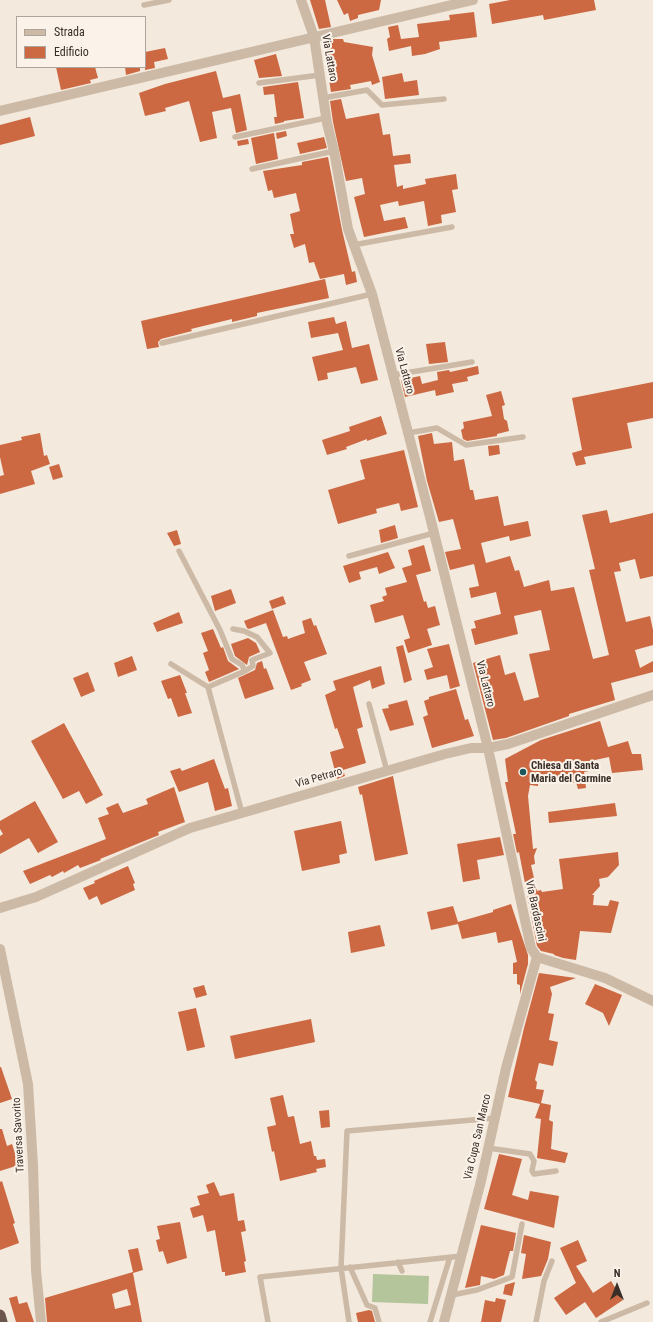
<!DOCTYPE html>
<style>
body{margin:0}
#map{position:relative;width:653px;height:1322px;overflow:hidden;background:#f3e9dc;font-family:"Roboto Condensed",sans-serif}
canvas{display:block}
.legend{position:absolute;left:16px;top:16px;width:130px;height:52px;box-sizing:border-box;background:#fbf3e9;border:1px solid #ada49c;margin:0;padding:5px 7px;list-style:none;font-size:12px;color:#392e28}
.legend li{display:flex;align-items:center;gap:8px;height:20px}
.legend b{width:20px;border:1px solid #ada49c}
.north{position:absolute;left:597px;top:1266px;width:40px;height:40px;-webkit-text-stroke:3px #fbf3e9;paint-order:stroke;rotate:0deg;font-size:11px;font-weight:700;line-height:16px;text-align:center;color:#392e28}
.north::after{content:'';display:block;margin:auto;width:14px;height:18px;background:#392e28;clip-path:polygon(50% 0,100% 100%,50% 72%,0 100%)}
</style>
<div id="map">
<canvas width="653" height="1322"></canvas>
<ul class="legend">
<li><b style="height:5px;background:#ccbaa7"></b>Strada</li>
<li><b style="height:11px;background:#cc6842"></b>Edificio</li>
</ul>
<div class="north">N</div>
</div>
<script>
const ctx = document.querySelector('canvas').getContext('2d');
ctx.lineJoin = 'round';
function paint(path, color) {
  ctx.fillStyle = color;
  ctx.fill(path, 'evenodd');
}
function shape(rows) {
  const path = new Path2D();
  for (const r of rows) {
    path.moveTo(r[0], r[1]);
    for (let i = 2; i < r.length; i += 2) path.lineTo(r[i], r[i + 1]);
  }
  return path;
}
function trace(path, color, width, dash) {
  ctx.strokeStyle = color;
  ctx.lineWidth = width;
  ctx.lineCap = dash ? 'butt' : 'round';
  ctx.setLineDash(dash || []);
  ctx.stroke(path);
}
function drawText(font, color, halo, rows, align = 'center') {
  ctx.font = font + ' "Roboto Condensed",sans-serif';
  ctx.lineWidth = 4;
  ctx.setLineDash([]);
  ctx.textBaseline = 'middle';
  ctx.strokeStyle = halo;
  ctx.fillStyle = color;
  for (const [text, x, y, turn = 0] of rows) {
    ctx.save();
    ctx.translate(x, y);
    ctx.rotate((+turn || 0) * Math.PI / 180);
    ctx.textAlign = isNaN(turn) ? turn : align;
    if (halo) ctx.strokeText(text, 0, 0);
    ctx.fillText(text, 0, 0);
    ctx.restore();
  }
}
paint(shape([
 [373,1274,429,1276,428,1304,372,1302]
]), '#b4c49b');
paint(shape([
 [310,0,325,0,331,27,319,29],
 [337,0,381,0,379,10,358,15,358,18,350,21,348,13,344,15],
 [510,0,594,0,596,10,544,20,543,15,492,24,489,4],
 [474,12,477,37,439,42,440,49,425,54,412,56,411,46,389,51,387,39,390,37,388,27,398,25,401,39,419,37,417,24,450,20,449,15],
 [334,39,343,39,344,42,373,47,372,55,380,82,372,85,371,81,350,85,351,89,331,92,323,42],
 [165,48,168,59,154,62,155,68,145,70,145,52],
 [276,54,282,76,259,78,254,60],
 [56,67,95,67,98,78,90,80,91,83,61,90],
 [125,67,140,67,140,71,126,75],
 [216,71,223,98,240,94,247,130,236,133,231,108,212,112,217,138,200,142,189,101,165,108,166,111,145,116,139,93,165,84],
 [402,73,404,82,417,80,419,95,385,99,382,77],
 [298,82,304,118,284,121,284,122,275,124,274,117,277,117,274,94,264,95,263,87],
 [341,99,346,119,379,113,383,135,390,134,393,156,410,154,411,163,394,165,397,187,403,185,403,189,426,184,425,179,456,174,458,189,452,190,456,212,441,215,442,223,428,226,424,201,399,206,398,201,380,205,384,221,405,217,408,228,364,237,354,197,365,194,362,178,346,181,333,122,330,101],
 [30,117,35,136,0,145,0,125],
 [286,131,287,136,277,139,276,133],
 [274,133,278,159,256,164,251,138],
 [324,137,327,148,300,154,297,143],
 [248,139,249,144,238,146,237,141],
 [328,157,342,230,352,272,355,271,357,282,346,285,344,274,320,279,314,262,309,263,305,244,294,248,290,234,294,234,290,214,300,211,296,193,274,198,272,190,268,191,263,171,302,165,302,162],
 [325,279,329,298,257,313,257,316,232,322,232,319,191,329,192,331,161,339,158,342,159,347,147,349,141,321],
 [334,317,336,324,346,321,352,348,369,344,378,380,361,384,356,367,327,373,328,379,318,381,312,357,343,350,338,333,311,338,308,322],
 [445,342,448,362,429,364,426,344],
 [478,366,479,374,467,377,468,381,452,384,454,392,436,396,435,390,405,397,401,380,420,376,422,384,438,380,437,372,449,370,450,372],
 [653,382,653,418,627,423,632,448,584,457,586,464,576,466,572,453,582,450,572,398],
 [501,391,505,405,502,406,504,419,507,421,509,431,497,434,497,436,467,441,463,439,461,430,464,428,463,422,492,416,486,395],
 [381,416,387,434,367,441,367,439,346,447,347,449,327,455,322,440,350,431,349,427],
 [40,433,44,456,47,455,50,464,31,471,35,484,0,494,0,476,4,475,0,457,0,445,22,440,21,437],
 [432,433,434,444,452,442,454,461,464,459,470,490,473,490,475,500,498,496,504,526,528,521,531,536,510,541,509,536,481,543,486,563,510,556,515,571,519,570,524,587,549,580,551,591,574,587,593,659,609,655,589,570,595,569,582,515,607,510,610,523,653,513,653,576,640,579,635,559,619,563,621,571,614,572,626,622,650,616,653,630,653,645,635,650,640,668,653,661,653,672,611,683,615,700,569,714,569,716,506,738,493,740,473,663,500,655,505,675,515,672,524,701,539,697,529,654,550,650,541,610,514,616,518,634,475,645,471,629,476,628,474,621,501,614,496,592,471,598,469,588,479,586,474,564,450,570,445,552,461,549,453,519,439,522,427,481,418,436],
 [499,445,500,454,489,456,488,446],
 [404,450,418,507,401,511,399,503,376,509,377,513,338,524,328,490,365,479,360,460],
 [59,464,63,477,53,480,49,467],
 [395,525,398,538,381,543,379,530],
 [177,530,181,544,174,546,167,533],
 [424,545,431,571,416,575,424,602,426,601,428,608,435,606,440,625,427,629,432,645,408,653,404,640,410,638,403,615,375,623,370,605,384,601,382,597,387,595,385,588,407,582,402,568,412,565,408,550],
 [388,552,395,568,379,574,377,567,359,572,361,579,349,583,343,566],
 [231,589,236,603,215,611,211,596],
 [283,596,286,604,272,609,269,601],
 [273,610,283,637,287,636,288,639,305,633,302,621,311,618,314,626,316,625,327,654,304,662,311,680,301,684,302,686,291,690,266,623,249,629,247,628,244,621],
 [179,612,183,623,157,632,153,623],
 [213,629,221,648,223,647,228,661,239,669,209,682,205,672,209,670,203,653,208,651,201,633],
 [248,638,256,643,260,652,249,657,247,665,235,656,231,644],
 [449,644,460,686,450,689,447,675,427,680,424,670,433,667,427,649],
 [403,645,412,680,404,683,396,647],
 [132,656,137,670,118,677,114,663],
 [262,661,264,669,266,668,274,689,245,699,238,678,255,670,257,663],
 [381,666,385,684,372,689,370,680,353,687,363,727,357,729,366,763,343,770,345,776,337,779,330,752,344,748,337,728,335,729,325,695,336,690,333,681],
 [88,672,95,691,81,697,73,678],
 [180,675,187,693,185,693,192,713,178,717,171,698,168,699,161,681],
 [456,689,465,720,468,719,474,736,432,748,423,717,428,715,424,701,429,699,429,697],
 [407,700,414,725,390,731,382,709,389,708,388,705],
 [600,721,608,747,628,741,632,754,641,754,643,770,612,773,609,757,595,760,595,762,587,763,589,771,584,772,586,788,578,789,576,782,572,783,571,777,538,784,538,786,530,785,528,796,533,849,537,848,534,856,535,864,531,865,537,891,541,890,542,892,563,889,559,859,618,852,619,865,608,877,599,879,600,886,592,895,594,895,593,905,608,906,610,900,619,902,611,933,580,931,576,960,563,958,554,955,554,954,541,951,537,946,519,852,517,853,513,834,516,834,505,782,508,782,505,759,541,740],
 [64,723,103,795,86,804,79,791,63,799,31,741],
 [214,759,225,789,228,788,232,806,215,811,208,782,179,792,170,771,180,768,182,771],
 [393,776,408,854,375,861,362,794,360,795,358,787],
 [174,787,185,822,158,832,159,835,100,859,101,860,80,868,78,865,64,873,63,871,52,877,50,875,30,884,23,871,106,839,98,818,109,814,106,808,118,803,123,813,148,804,146,799],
 [35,801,58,842,38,853,29,838,0,854,0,836,3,834,0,829,0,821],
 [615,803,617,816,549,823,548,812],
 [341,821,347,853,339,855,340,863,302,871,294,831],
 [500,837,504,855,477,860,480,879,463,882,457,844],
 [128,866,135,883,133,884,135,890,101,905,97,896,89,900,83,888,95,883,94,881],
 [511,904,528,955,528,964,520,994,520,985,517,984,517,974,513,974,513,963,517,962,512,940,498,943,496,932,462,939,458,924,431,930,427,912,453,906,458,922,493,912,493,910],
 [380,925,385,946,351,953,348,932],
 [539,973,576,978,550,987,552,994,548,1013,554,1014,549,1040,558,1042,553,1066,539,1063,535,1080,537,1082,536,1089,544,1090,541,1103,551,1105,549,1120,553,1122,551,1149,568,1153,565,1163,537,1158,541,1119,535,1118,540,1104,508,1097,524,1028],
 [595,984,622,995,609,1026,603,1013,585,1004],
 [204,985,207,995,196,998,193,988],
 [196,1008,205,1047,187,1051,178,1012],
 [311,1019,315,1042,235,1059,230,1036],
 [0,1067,1,1067,12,1099,0,1103],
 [283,1095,288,1117,294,1116,300,1144,311,1141,314,1156,316,1156,317,1160,325,1159,326,1167,316,1169,317,1172,280,1181,274,1151,272,1152,267,1127,276,1125,270,1098],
 [329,1110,330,1127,321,1128,319,1111],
 [0,1129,2,1129,7,1146,12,1144,19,1165,0,1171],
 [499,1154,522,1159,512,1195,528,1200,530,1191,559,1196,554,1228,484,1209],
 [2,1181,15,1223,13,1224,19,1243,0,1250,0,1182],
 [214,1182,220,1196,234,1193,238,1221,244,1220,246,1231,241,1232,246,1261,244,1262,246,1272,225,1276,225,1272,222,1272,215,1230,207,1232,203,1215,193,1218,190,1208,200,1205,197,1196,209,1193,206,1185],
 [180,1222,187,1258,167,1264,163,1251,159,1252,156,1240,160,1239,157,1226],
 [481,1225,516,1233,513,1251,510,1251,504,1275,494,1279,481,1276,480,1285,465,1288],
 [524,1235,551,1242,548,1259,541,1276,522,1279,526,1254,521,1253],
 [578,1240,587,1261,576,1266,593,1293,611,1281,623,1300,596,1318,585,1302,566,1315,554,1298,576,1283,560,1248],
 [138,1248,143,1270,133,1273,142,1322,47,1322,45,1298,133,1272,128,1250],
 [127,1289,131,1305,115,1309,112,1294],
 [515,1282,512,1296,503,1294,505,1285],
 [17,1296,19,1304,27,1302,34,1322,16,1322,9,1298],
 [496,1298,506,1300,501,1322,481,1322,485,1300,495,1302],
 [369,1310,372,1311,375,1322,358,1322,356,1313]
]), '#cc6842');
trace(shape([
 [144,5,169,0],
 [259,83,320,75],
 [323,98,367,90,382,105,444,99],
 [235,137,326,118],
 [252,169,334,151],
 [353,245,452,227],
 [162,343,372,294],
 [393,375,472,362],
 [408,433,437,428,466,445,523,437],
 [179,551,220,630,232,659,242,665,245,671],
 [349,556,434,533],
 [171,664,208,687,242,813],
 [208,687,245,671,253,666,252,660,270,653,257,637,244,631,233,629],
 [369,704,387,771],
 [488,1148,530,1154,534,1161,532,1171,534,1174,556,1171],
 [398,1262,402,1271],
 [350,1267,367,1305,375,1308,379,1322],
 [452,1295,477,1290,512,1277,522,1224],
 [268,1322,260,1277,462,1256],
 [349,1322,341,1268,347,1131,495,1118],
 [430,1322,450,1257],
 [536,1322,544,1281,552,1261],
 [601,1322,647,1303]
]), '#ccbaa7', 5.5);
trace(shape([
 [0,111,473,0],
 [0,949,28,1084,33,1165,36,1270,41,1322],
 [444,1322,481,1181,506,1068,537,957]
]), '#ccbaa7', 10);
trace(shape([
 [301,0,314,37,327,123,334,151,348,229,372,294,430,517,488,748,531,948,537,957,605,978,653,1001],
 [0,908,36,897,190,828,445,754,471,748,488,748,508,744,653,695]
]), '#ccbaa7', 10);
trace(shape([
 [0,1315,2,1322]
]), '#6a564c', 11);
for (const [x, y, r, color] of [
 [523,772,4,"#1b565d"]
]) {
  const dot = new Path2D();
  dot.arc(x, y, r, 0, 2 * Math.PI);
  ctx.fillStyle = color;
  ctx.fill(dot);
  trace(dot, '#fbf3e9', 1.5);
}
drawText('11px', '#392e28', '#fbf3e9', [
 ["Via Lattaro",329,58,80],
 ["Via Lattaro",404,371,75],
 ["Via Lattaro",485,684,76],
 ["Via Petraro",319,778,-16],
 ["Via Bardascini",535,911,78],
 ["Traversa Savorito",19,1135,-93],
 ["Via Cupa San Marco",478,1137,-77]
]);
drawText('bold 11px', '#392e28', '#fbf3e9', [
 ["Chiesa di Santa",531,766],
 ["Maria del Carmine",531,779]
], 'left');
</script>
